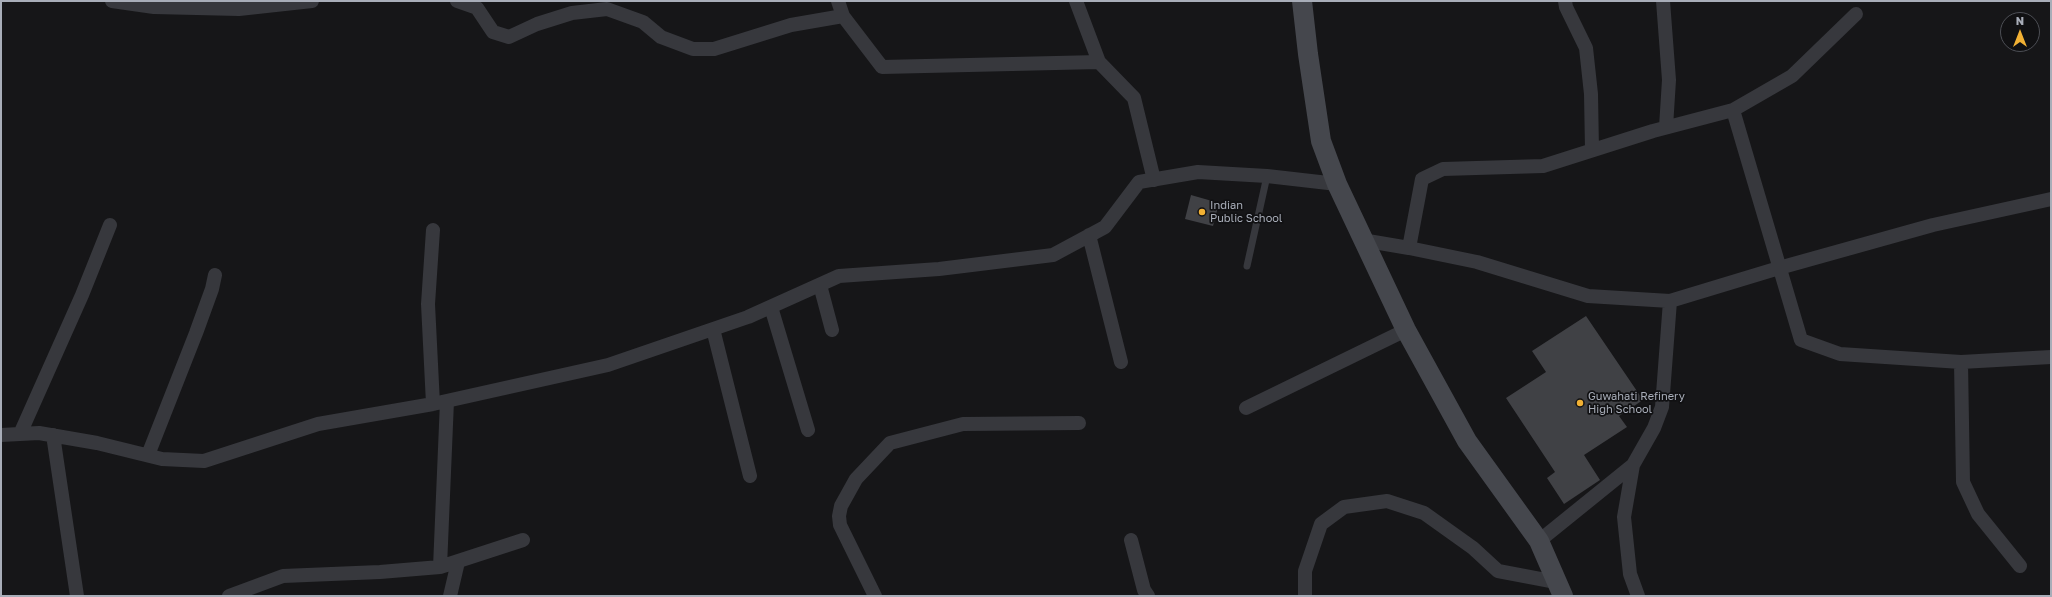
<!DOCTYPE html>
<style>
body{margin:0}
#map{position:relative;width:2052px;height:597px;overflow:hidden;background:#161618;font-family:"Golos Text",sans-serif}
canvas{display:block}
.frame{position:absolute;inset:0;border:2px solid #a8adb8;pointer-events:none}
.north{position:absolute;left:2000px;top:12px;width:40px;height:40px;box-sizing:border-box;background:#111113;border:1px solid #4d4f55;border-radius:50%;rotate:0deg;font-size:11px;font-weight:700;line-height:16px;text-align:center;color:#a8adb8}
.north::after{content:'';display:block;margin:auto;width:14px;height:18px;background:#f2b134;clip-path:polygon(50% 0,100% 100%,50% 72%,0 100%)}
</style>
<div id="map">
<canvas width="2052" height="597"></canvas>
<div class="frame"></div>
<div class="north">N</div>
</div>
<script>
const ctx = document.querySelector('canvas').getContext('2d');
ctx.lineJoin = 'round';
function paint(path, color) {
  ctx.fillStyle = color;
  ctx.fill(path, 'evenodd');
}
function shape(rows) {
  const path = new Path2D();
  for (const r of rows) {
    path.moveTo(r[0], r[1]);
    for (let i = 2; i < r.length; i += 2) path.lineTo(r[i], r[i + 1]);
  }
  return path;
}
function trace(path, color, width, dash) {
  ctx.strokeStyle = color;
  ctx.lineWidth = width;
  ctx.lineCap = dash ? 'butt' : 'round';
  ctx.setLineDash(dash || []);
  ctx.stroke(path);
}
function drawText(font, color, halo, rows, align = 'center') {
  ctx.font = font + ' "Golos Text",sans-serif';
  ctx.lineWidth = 3.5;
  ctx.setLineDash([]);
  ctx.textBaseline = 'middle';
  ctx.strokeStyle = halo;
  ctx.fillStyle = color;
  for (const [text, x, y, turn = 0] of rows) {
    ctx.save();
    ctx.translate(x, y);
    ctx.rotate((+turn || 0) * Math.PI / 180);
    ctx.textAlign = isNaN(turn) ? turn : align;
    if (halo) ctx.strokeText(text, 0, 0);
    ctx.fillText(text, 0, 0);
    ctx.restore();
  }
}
paint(shape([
 [1191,195,1219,203,1213,226,1185,219],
 [1586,316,1643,400,1619,416,1627,427,1584,455,1600,480,1564,504,1547,478,1555,472,1506,398,1546,372,1532,351]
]), '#404145');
trace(shape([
 [1247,266,1267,176]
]), '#37383d', 7);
trace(shape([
 [112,1,154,7,239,9,312,1],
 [457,1,477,8,493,32,509,37,537,24,572,13,607,9,643,22,661,37,693,49,714,49,791,25,843,16],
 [838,1,843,16,882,67,1099,62,1134,98,1154,180],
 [1076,1,1099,62],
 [1565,1,1566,7,1586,48,1591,94,1592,150],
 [1663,1,1669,80,1666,127],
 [1733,110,1801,340,1840,354,1961,362,2051,357],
 [1089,235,1121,362],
 [1362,240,1409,248,1422,179,1443,169,1543,166,1653,131,1733,110,1792,76,1856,14],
 [1409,248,1477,262,1588,296,1670,301,1779,268,1933,225,2051,199],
 [820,285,832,330],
 [771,307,808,430],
 [713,329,750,476],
 [1961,362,1963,482,1978,514,2020,566],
 [433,404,428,304,433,230],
 [1246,408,1406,330],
 [20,434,82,295,110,225],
 [1,435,39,433,97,443,162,459,204,461,318,424,433,404,608,365,748,317,839,276,939,269,1053,255,1105,227,1139,182,1198,172,1267,176,1337,184],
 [53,435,77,596],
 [148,455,196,333,212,289,215,275],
 [1633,465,1624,517,1630,574,1638,596],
 [1131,540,1144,590,1148,596],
 [1539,541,1633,465,1654,428,1662,407,1670,301],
 [440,567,447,401],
 [229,596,283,576,380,572,440,567,523,540],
 [450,596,458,562],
 [875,596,840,525,839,516,841,506,856,479,890,443,963,424,1079,423],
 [1305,596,1305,571,1321,524,1344,507,1387,501,1424,513,1473,548,1498,571,1556,582]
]), '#37383d', 14);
trace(shape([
 [1302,1,1308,54,1321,141,1337,184,1406,330,1467,441,1539,541,1563,596]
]), '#45474d', 20);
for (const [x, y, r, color] of [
 [1202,212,4,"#f2b134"],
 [1580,403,4,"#f2b134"]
]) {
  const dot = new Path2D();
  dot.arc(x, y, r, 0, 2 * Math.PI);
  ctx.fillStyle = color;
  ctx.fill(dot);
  trace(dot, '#111113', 1.5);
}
drawText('11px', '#a8adb8', '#111113', [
 ["Indian",1210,206],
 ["Public School",1210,219],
 ["Guwahati Refinery",1588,397],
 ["High School",1588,410]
], 'left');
</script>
